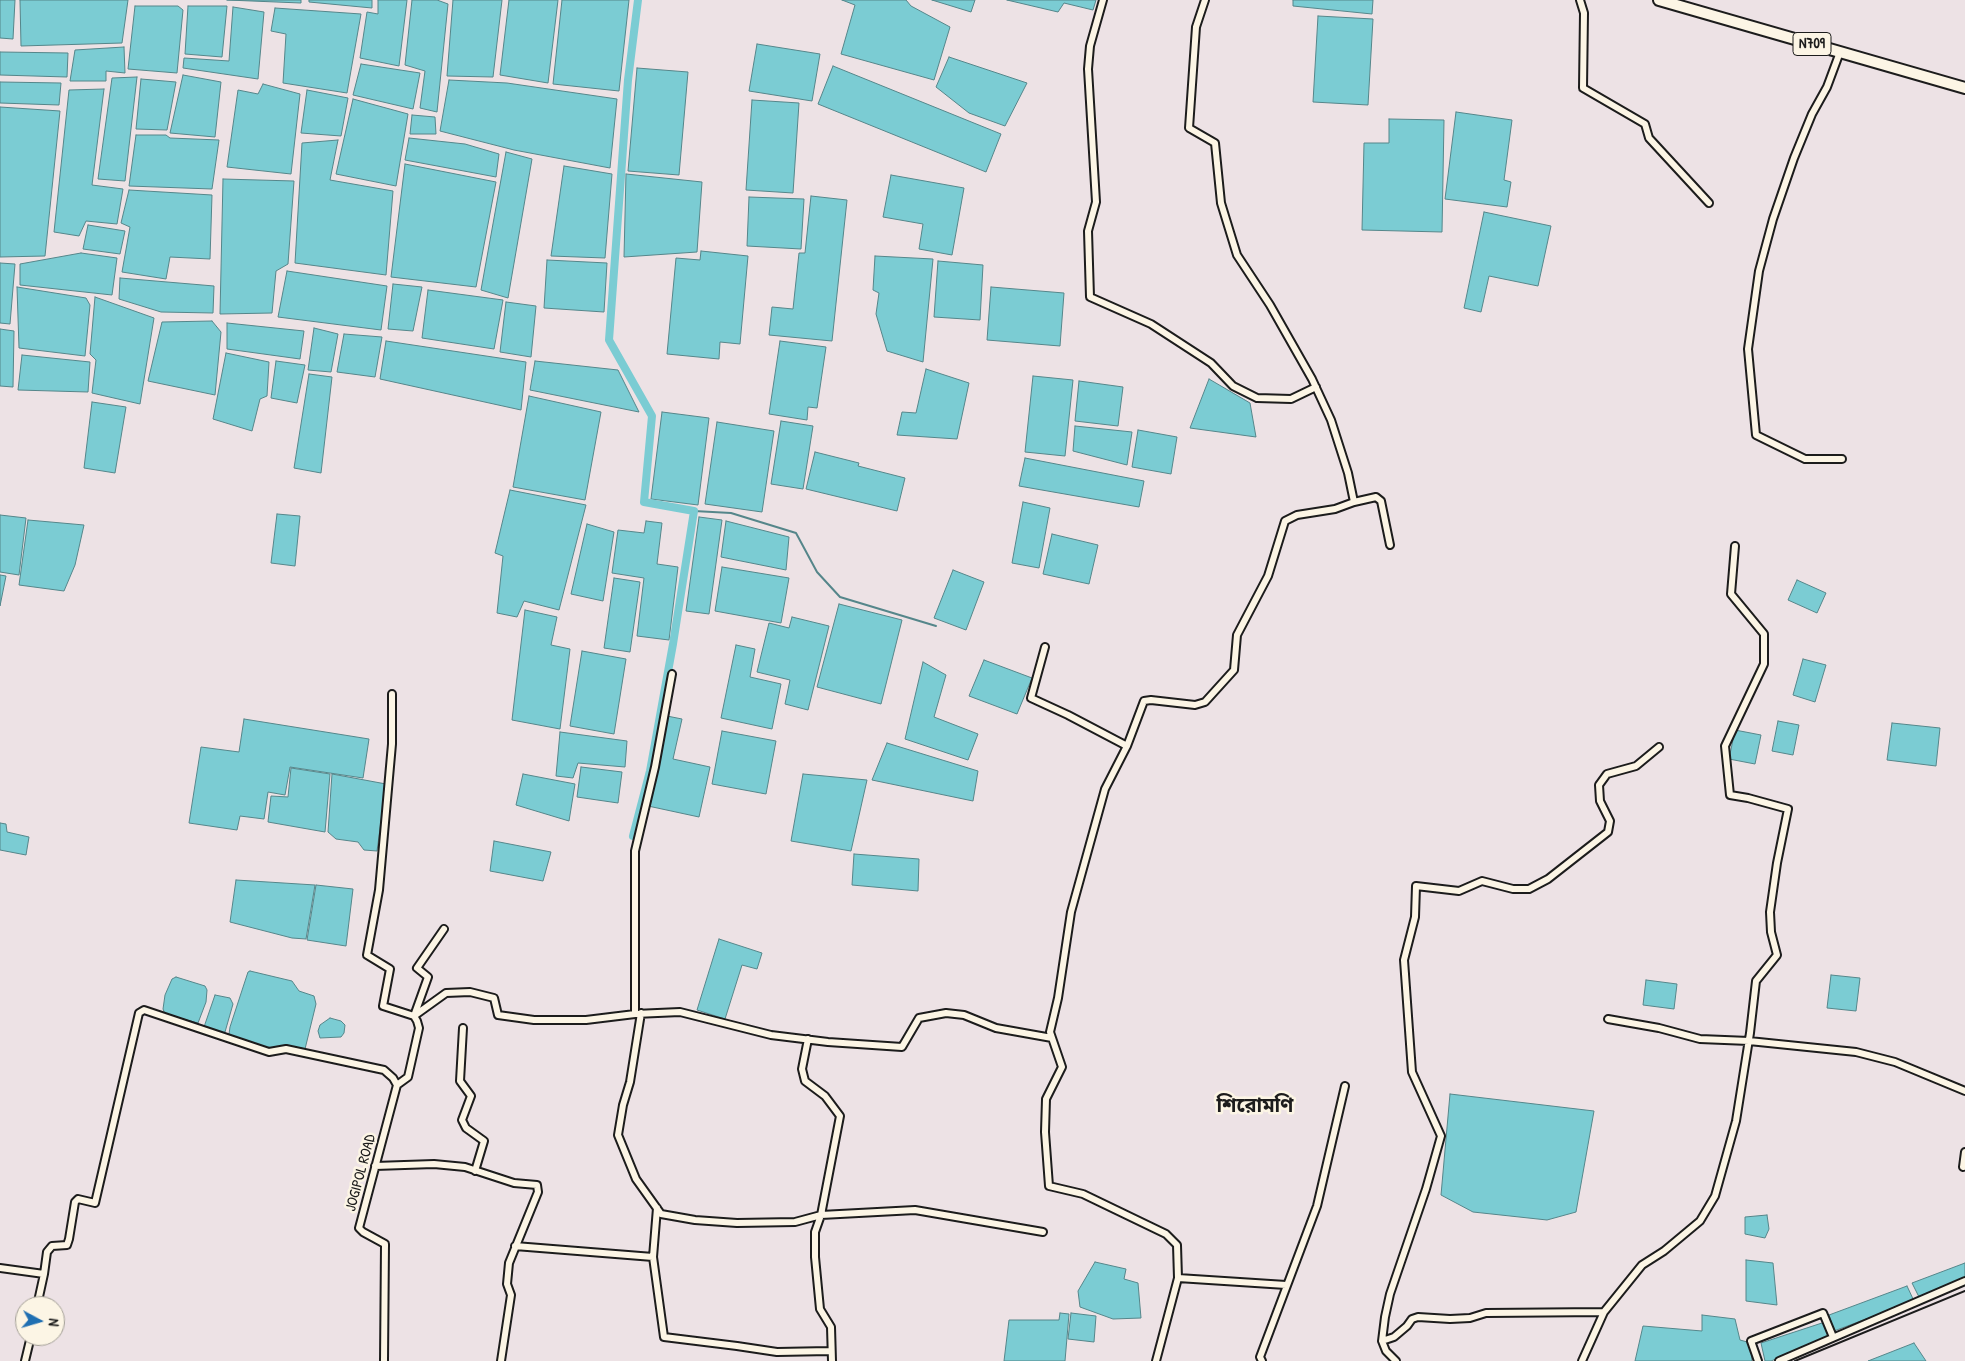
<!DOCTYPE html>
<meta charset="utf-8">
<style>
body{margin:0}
#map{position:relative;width:1965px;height:1361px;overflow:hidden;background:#ede2e5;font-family:"Patrick Hand",sans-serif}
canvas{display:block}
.north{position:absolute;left:15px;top:1296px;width:50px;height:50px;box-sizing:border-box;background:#fcf5e5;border:1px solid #a29e95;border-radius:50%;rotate:96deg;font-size:14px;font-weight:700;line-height:20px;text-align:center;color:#1c1c1c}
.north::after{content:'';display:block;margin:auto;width:18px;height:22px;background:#1f6fb2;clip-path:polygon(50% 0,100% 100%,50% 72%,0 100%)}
</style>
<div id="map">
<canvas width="1965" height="1361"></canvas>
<div class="north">N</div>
</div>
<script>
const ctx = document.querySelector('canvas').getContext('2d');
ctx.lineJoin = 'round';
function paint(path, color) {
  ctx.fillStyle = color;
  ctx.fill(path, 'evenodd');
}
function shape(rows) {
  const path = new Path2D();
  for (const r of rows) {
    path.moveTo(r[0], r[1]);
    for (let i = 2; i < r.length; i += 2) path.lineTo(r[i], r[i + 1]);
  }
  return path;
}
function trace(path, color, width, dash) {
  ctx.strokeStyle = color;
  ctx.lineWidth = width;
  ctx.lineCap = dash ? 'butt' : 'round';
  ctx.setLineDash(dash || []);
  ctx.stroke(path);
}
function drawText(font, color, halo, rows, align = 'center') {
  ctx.font = font + ' "Patrick Hand","Noto Sans Bengali",sans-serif';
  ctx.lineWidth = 5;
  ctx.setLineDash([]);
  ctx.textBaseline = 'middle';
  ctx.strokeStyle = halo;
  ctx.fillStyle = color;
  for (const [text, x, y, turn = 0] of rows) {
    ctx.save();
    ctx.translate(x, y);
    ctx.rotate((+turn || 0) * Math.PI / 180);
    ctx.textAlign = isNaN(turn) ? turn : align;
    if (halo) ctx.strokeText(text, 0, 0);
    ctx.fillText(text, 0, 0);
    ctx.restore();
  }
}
const water = shape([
 [0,0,15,0,13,39,0,38,0,0],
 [20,0,128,0,122,43,21,46,20,0],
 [227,0,301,0,301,3,227,0],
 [309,0,372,0,372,8,309,2,309,0],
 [378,0,407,0,399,66,360,58,367,12,378,14,378,0],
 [412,0,437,0,448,4,437,112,420,108,425,71,405,65,412,0],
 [453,0,502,0,493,77,447,76,453,0],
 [509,0,558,0,548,83,500,75,509,0],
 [562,0,629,0,619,91,553,84,562,0],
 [842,0,906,0,911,6,950,27,934,80,841,54,855,5,842,0],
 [932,0,975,0,971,12,932,0],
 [1007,0,1096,0,1093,10,1064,3,1058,12,1007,0],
 [1293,0,1373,0,1372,14,1293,6,1293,0],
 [135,6,178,6,183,10,177,73,128,69,135,6],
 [188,6,227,6,222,57,185,54,188,6],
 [233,7,264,12,258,79,183,68,184,58,229,61,233,7],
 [275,8,361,14,347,93,283,83,286,34,271,31,275,8],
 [1318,16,1373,19,1368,105,1313,102,1318,16],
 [757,44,820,54,812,101,749,91,757,44],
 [124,47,125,73,106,71,106,81,70,81,75,50,124,47],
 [0,52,68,53,67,77,0,75,0,52],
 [949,57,1027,83,1005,126,969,113,936,87,949,57],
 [361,64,420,73,413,109,353,95,361,64],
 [833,66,1001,134,986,172,818,104,833,66],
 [637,68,688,72,679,175,628,171,637,68],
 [183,75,221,82,215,137,170,133,183,75],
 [137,77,125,181,98,179,112,78,137,77],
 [141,79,176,82,167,130,136,129,141,79],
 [449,80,507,83,617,99,610,168,514,150,440,131,449,80],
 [0,82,61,83,59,105,0,103,0,82],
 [263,84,300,94,291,174,227,167,238,90,258,94,263,84],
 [104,89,92,185,123,189,117,224,86,221,79,236,54,232,69,90,104,89],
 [307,90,348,98,341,136,301,133,307,90],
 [353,99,408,114,396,186,336,174,353,99],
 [752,100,799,103,793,193,746,190,752,100],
 [0,107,60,111,45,256,0,257,0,107],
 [1456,112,1512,120,1504,180,1511,182,1507,207,1445,199,1456,112],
 [412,115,435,117,436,134,410,134,412,115],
 [1389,119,1444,120,1442,232,1362,230,1364,143,1389,143,1389,119],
 [136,135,166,135,170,138,219,140,212,189,129,186,136,135],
 [409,138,465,144,499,154,496,177,405,160,409,138],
 [338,140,330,180,393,191,386,275,295,263,302,143,338,140],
 [506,152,532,159,508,298,481,290,506,152],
 [405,164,496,182,476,287,391,277,405,164],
 [564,166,612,174,605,258,551,256,564,166],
 [626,174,702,182,697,252,624,257,626,174],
 [891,175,964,188,952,255,919,249,923,224,883,217,891,175],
 [223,179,294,181,288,264,276,271,272,313,220,314,223,179],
 [129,190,212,195,210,259,170,257,166,279,122,272,130,227,121,223,129,190],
 [811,196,847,200,832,341,769,335,772,307,793,309,799,253,805,253,811,196],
 [749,197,804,199,801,249,747,246,749,197],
 [1484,212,1551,226,1538,286,1489,276,1481,312,1464,308,1484,212],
 [88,225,125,231,120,254,83,249,88,225],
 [701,251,748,256,740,344,720,342,719,359,667,354,676,258,700,260,701,251],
 [81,253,117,258,112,295,20,285,20,264,81,253],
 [875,256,933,259,923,362,887,351,876,314,879,293,873,290,875,256],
 [547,260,607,263,604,312,544,308,547,260],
 [938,261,983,265,980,320,934,317,938,261],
 [0,263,15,264,10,324,0,323,0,263],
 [287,271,387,286,381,330,278,317,287,271],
 [120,278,214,286,213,313,161,312,119,299,120,278],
 [393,284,422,287,413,331,388,329,393,284],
 [17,287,86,298,90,305,85,356,19,348,17,287],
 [991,287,1064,293,1060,346,987,340,991,287],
 [428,290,503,300,494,349,422,338,428,290],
 [95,297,154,318,140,404,92,393,96,360,90,354,95,297],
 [506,302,536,306,531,357,500,352,506,302],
 [212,321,221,332,215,395,148,381,162,322,212,321],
 [227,323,304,331,300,359,227,349,227,323],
 [314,328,338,334,331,372,308,370,314,328],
 [0,329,14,331,13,387,0,386,0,329],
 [344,334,382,337,375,377,337,372,344,334],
 [386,341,526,362,521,410,380,379,386,341],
 [780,341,826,347,817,408,808,407,807,420,769,414,780,341],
 [226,353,269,362,267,396,260,399,252,431,213,419,226,353],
 [22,355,90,362,88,392,18,390,22,355],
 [276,361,305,365,297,403,271,398,276,361],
 [535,361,618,370,639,412,530,390,535,361],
 [926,369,969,383,957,439,897,435,902,412,916,413,926,369],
 [309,374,332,377,321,473,294,468,309,374],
 [1033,376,1073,380,1065,456,1025,452,1033,376],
 [1209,379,1250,403,1256,437,1190,428,1209,379],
 [1079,381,1123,387,1118,426,1075,421,1079,381],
 [529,396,601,412,585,500,513,487,529,396],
 [92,402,126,407,115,473,84,468,92,402],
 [662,412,709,418,698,505,651,499,662,412],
 [781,421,813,426,803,489,771,484,781,421],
 [717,422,774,431,762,512,705,504,717,422],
 [1075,426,1132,432,1127,465,1073,451,1075,426],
 [1138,430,1177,437,1171,474,1132,467,1138,430],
 [815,452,859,463,858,466,905,478,897,511,806,489,815,452],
 [1025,458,1144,481,1139,507,1019,486,1025,458],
 [510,490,586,505,559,610,524,601,517,617,497,613,503,556,495,553,510,490],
 [1023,502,1050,508,1039,568,1012,563,1023,502],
 [277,514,300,516,295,566,271,563,277,514],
 [0,515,26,518,19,575,0,572,0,515],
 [699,517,722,520,709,614,686,611,699,517],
 [28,520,84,525,75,565,64,591,19,585,28,520],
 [646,521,662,523,657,564,678,567,669,640,637,636,644,578,612,573,618,530,644,533,646,521],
 [726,521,789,537,786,570,721,557,726,521],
 [587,524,614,532,603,601,571,594,587,524],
 [1052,534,1098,545,1089,584,1043,574,1052,534],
 [722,567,789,578,781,623,715,611,722,567],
 [953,570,984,582,966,630,934,618,953,570],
 [0,575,6,576,0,606,0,575],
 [614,578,640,582,630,652,604,648,614,578],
 [1797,580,1826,593,1817,613,1788,600,1797,580],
 [839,604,902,620,881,704,817,687,839,604],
 [525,610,557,617,551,645,570,649,560,729,512,720,525,610],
 [792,617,829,626,808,710,785,704,790,680,757,672,769,623,789,628,792,617],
 [736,645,755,649,750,677,781,684,772,729,721,718,736,645],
 [582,651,626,659,614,734,570,726,582,651],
 [1803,659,1826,665,1815,702,1793,695,1803,659],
 [984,660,1032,678,1017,714,969,696,984,660],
 [923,662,946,675,934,717,978,734,968,760,905,739,923,662],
 [667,716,682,719,673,759,710,767,699,817,648,806,667,716],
 [244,719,369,739,363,778,290,767,285,795,268,792,264,819,240,816,237,830,189,823,201,747,239,752,244,719],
 [1778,721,1799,725,1793,755,1772,751,1778,721],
 [1892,723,1940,728,1936,766,1887,760,1892,723],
 [1735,730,1761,735,1755,764,1729,759,1735,730],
 [722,731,776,741,766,794,712,784,722,731],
 [560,732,627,741,625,767,578,763,573,778,556,776,560,732],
 [887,743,978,771,973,801,872,780,887,743],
 [581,767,622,772,618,803,577,797,581,767],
 [291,768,330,774,325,832,268,822,271,796,288,797,291,768],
 [332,774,386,784,377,851,364,850,358,842,336,839,328,832,332,774],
 [523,774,575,784,569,821,516,805,523,774],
 [803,774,867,780,851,851,791,841,803,774],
 [0,823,6,824,7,832,29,837,26,855,0,850,0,823],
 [494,841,551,852,543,881,490,871,494,841],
 [854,854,919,859,918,891,852,885,854,854],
 [236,880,315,885,306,939,292,938,230,922,236,880],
 [316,885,353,889,346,946,307,940,316,885],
 [719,939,762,953,757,969,742,965,725,1019,697,1010,719,939],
 [250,971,292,981,299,991,314,996,316,1004,305,1049,267,1049,231,1037,229,1034,230,1027,248,972,250,971],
 [1831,975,1860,978,1856,1011,1827,1008,1831,975],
 [176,977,205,986,207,990,206,1002,198,1023,165,1014,163,1009,165,995,172,979,176,977],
 [1646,980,1677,984,1674,1009,1643,1005,1646,980],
 [215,995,230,998,233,1004,225,1032,221,1033,204,1027,215,995],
 [330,1018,341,1021,345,1025,344,1033,341,1037,320,1038,318,1031,320,1025,330,1018],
 [1450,1094,1594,1111,1576,1212,1547,1220,1473,1212,1441,1195,1450,1094],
 [1767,1215,1769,1229,1765,1238,1745,1234,1745,1217,1767,1215],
 [1746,1260,1773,1263,1777,1305,1746,1301,1746,1260],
 [1095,1262,1126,1269,1124,1279,1138,1283,1141,1318,1113,1319,1080,1307,1078,1291,1095,1262],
 [1965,1263,1965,1278,1919,1297,1912,1283,1965,1263],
 [1907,1286,1914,1301,1834,1331,1829,1315,1907,1286],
 [1060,1313,1069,1314,1065,1361,1004,1361,1009,1320,1059,1320,1060,1313],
 [1071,1313,1096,1316,1094,1342,1068,1339,1071,1313],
 [1702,1315,1735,1319,1740,1340,1751,1343,1752,1361,1635,1361,1643,1326,1702,1331,1702,1315],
 [1825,1322,1829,1337,1771,1361,1765,1361,1761,1343,1825,1322],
 [1914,1343,1926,1361,1868,1361,1914,1343]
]);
paint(water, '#7bccd3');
trace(water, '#55868a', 1);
trace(shape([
 [694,511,731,513,796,533,817,572,840,597,936,626]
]), '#55868a', 2);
trace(shape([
 [633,836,650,771,673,644,694,511,644,502,652,416,609,340,628,80,638,0]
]), '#7bccd3', 8);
const minor = shape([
 [1103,0,1090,46,1088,69,1096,202,1088,231,1090,297,1151,324,1211,363,1233,386,1257,398,1291,399,1316,387],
 [1205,0,1196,27,1189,128,1215,143,1221,203,1237,255,1270,305,1312,379,1331,420,1348,473,1354,502,1376,497,1381,501,1390,545],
 [1580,0,1584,13,1583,88,1645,124,1649,138,1709,203],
 [1840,52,1827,87,1812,114,1794,158,1773,219,1759,271,1748,349,1756,435,1805,459,1842,459],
 [1045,647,1031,698,1068,715,1127,746],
 [392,694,392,744,379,890,367,955,390,969,383,1006,414,1016,428,977,417,968,444,929],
 [641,1013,630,1082,623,1105,618,1135,636,1179,661,1214,695,1220,737,1223,795,1222,821,1215,840,1116,825,1096,805,1081,802,1069,808,1039],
 [635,1014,635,851,655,767,672,674],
 [1608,1019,1659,1028,1700,1039,1749,1041,1856,1052,1895,1062,1965,1091],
 [463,1028,460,1081,471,1096,462,1120,466,1128,484,1141,475,1171],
 [375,1166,434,1164,465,1167,514,1183,537,1185,538,1192,509,1263,507,1284,511,1295,501,1361],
 [1963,1167,1965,1152],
 [515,1246,653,1257,657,1208],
 [653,1257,664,1337,737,1346,777,1352,830,1351],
 [0,1268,44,1274,47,1252,52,1246,67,1245,69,1239,75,1202,78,1199,95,1203,139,1013,144,1010,269,1052,286,1049,384,1070,393,1078,397,1085],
 [1178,1278,1177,1245,1166,1234,1083,1194,1049,1186,1045,1132,1046,1099,1062,1067,1050,1032,1058,998,1071,912,1105,789,1127,746,1144,701,1151,700,1195,705,1205,702,1234,670,1237,635,1268,576,1285,521,1297,515,1335,509,1354,502],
 [37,1306,44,1274],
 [1382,1341,1394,1337,1407,1326,1412,1319,1418,1317,1450,1319,1470,1318,1486,1313,1604,1312],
 [25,1361,31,1336],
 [384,1361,385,1244,363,1232,359,1228,397,1085,408,1077,419,1028,417,1021,414,1016,446,993,470,992,494,998,498,1015,534,1020,586,1020,635,1014,680,1012,771,1035,828,1042,902,1047,919,1018,946,1013,964,1015,996,1028,1052,1038],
 [832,1361,831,1327,820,1309,815,1257,815,1232,821,1215,915,1210,1043,1232],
 [1156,1361,1178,1278,1286,1285],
 [1262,1361,1260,1357,1317,1206,1345,1086],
 [1396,1361,1386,1351,1382,1341,1385,1317,1390,1294,1426,1189,1441,1136,1412,1072,1404,960,1415,917,1416,886,1459,891,1482,881,1513,889,1529,889,1548,879,1608,832,1610,821,1600,801,1599,785,1607,774,1636,766,1659,747],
 [1582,1361,1604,1312,1642,1265,1664,1251,1700,1221,1715,1196,1736,1121,1750,1033,1756,981,1777,955,1771,932,1770,912,1777,863,1788,809,1748,798,1730,795,1725,746,1764,664,1764,634,1731,594,1735,546],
 [1758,1361,1751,1341,1823,1313,1833,1337],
 [1779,1361,1965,1281]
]);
const trunk = shape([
 [1659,0,1965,88]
]);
trace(minor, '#1c1c1c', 10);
trace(trunk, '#1c1c1c', 14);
trace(minor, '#fcf5e5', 6);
trace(trunk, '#fcf5e5', 10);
trace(shape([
 [1795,1361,1965,1291]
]), '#1c1c1c', 2);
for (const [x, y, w] of [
 [1812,44,38]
]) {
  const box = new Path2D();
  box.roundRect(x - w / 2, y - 11.5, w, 23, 4);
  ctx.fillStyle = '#fcf5e5';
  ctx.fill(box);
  trace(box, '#1c1c1c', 1);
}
drawText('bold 14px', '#1c1c1c', null, [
 ["N709",1812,44]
]);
drawText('15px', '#1c1c1c', '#fcf5e5', [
 ["JOGIPOL ROAD",361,1173,-75]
]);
drawText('bold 20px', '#1c1c1c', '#fcf5e5', [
 ["শিরোমণি",1255,1107]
]);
</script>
